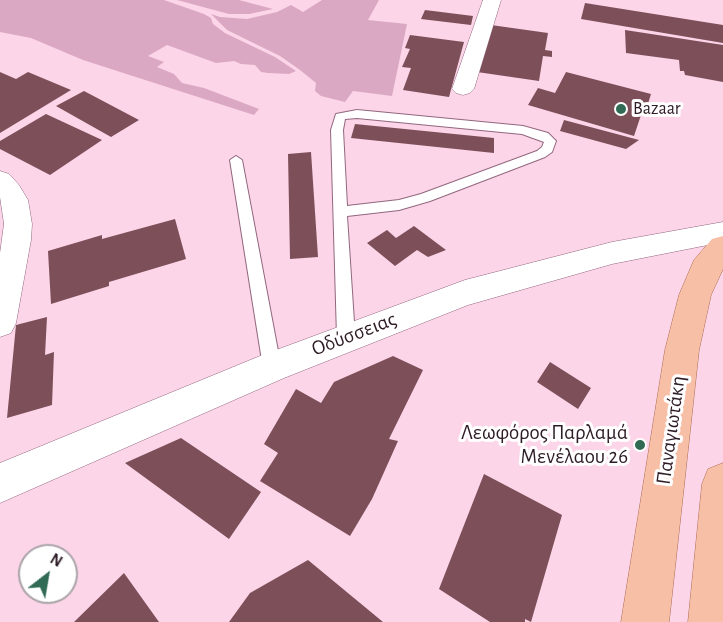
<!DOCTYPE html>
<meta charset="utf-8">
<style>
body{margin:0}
#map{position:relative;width:723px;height:622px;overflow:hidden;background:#fcd5e9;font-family:"Alegreya Sans",sans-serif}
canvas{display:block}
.north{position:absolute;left:18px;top:544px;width:60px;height:60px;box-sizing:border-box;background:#fff;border:2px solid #aba4a8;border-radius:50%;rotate:31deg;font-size:16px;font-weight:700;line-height:24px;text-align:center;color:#2d1c25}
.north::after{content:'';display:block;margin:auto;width:21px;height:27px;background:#316b55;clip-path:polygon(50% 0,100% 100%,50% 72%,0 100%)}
</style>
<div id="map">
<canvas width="723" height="622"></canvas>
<div class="north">N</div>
</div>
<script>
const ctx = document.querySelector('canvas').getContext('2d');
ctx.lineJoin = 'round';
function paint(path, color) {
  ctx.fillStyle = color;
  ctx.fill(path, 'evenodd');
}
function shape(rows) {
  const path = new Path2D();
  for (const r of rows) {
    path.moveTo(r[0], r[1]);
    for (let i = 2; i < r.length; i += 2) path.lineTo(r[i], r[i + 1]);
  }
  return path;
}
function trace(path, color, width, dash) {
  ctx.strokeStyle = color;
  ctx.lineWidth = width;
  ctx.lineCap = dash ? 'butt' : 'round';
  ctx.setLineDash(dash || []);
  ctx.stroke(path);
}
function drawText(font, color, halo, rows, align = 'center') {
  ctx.font = font + ' "Alegreya Sans",sans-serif';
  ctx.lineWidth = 6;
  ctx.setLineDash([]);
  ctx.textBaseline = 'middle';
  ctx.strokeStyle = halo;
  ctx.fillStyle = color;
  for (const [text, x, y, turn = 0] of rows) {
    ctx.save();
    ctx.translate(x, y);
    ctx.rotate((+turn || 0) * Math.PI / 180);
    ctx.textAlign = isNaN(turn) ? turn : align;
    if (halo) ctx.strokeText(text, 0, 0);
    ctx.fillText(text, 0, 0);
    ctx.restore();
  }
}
paint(shape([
 [0,0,164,0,204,14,211,18,213,24,225,33,275,57,296,71,289,74,268,73,261,72,255,65,241,64,234,61,216,63,167,45,148,56,164,62,157,67,174,74,182,83,204,88,259,109,254,115,83,60,31,38,0,32],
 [177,0,239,0,273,9,249,14,229,14],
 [322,0,379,0,368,20,407,24,392,96,353,91,345,102,321,96,315,91,316,83,300,70,280,56,227,30,211,14,220,17,247,19,277,12,291,5,303,12]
]), '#dba8c3');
paint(shape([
 [585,3,723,25,723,43,581,19],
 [425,10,473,16,471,25,421,19],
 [491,25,548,33,545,50,552,51,552,57,543,56,539,81,477,72],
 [625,30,723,45,723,82,685,75,684,71,680,71,679,60,626,53],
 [410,35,464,42,449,97,403,90,411,68,402,67,410,49,405,48],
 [0,72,16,79,28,72,71,90,0,133],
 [566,72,651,94,647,107,644,106,634,136,528,105,538,88,555,93],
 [84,91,139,120,111,137,56,106],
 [46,114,102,140,50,175,0,149,0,141],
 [564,120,639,140,626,149,560,131],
 [355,124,494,138,494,153,351,138],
 [311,152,318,257,290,259,288,154],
 [175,219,186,259,109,282,109,286,51,304,48,251,102,235,102,239],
 [414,226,446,250,428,257,417,250,395,266,367,243,387,230,396,238],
 [47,317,45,355,54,352,52,405,7,418,16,325],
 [393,356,423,370,389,439,398,441,372,499,350,536,260,481,278,453,264,444,296,389,321,403,334,382],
 [550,362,591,388,578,409,537,382],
 [181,438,261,492,229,539,125,463],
 [484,474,562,515,531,622,525,619,525,622,490,622,439,589],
 [308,560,383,622,229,622,250,593],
 [124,573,159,622,74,622]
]), '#7d4f59');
const lane = shape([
 [357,110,523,126,548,133,556,141,552,152,545,157,430,201,399,210,347,216,355,337,352,342,346,344,340,342,337,337,331,130,336,114,357,110],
 [357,118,522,134,544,142,542,147,537,151,421,194,399,200,347,206,343,130,345,119,357,118],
 [236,156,242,160,281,367,278,373,272,375,266,373,263,367,230,160,236,156]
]);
const street = shape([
 [483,0,501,0,474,89,470,93,463,95,456,93,452,89,483,0],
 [0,171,9,174,19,185,28,200,32,224,31,240,16,323,11,333,0,337,0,253,4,224,0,197,0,171],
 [723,222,723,242,612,264,468,305,284,378,0,503,0,463,260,356,465,280,612,242,723,222]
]);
const primary = shape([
 [723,236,723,269,711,295,699,350,669,622,621,622,665,350,679,295,694,260,712,239,723,236],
 [723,463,723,622,688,622,702,484,708,469,723,463]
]);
trace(lane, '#92677e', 2);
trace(street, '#92677e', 1);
trace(primary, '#ac6b52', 1);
paint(lane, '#fff');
paint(street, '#fff');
paint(primary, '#f7c0a6');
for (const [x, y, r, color] of [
 [621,109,6,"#316b55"],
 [640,445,6,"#316b55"]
]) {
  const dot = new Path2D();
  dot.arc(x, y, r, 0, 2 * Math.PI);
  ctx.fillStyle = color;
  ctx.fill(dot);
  trace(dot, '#fff', 2);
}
drawText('18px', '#2d1c25', '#fff', [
 ["Bazaar",633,109]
], 'left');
drawText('21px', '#2d1c25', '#fff', [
 ["Οδύσσειας",354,334,-21],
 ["Παναγιωτάκη",671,430,-82]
]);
drawText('21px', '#2d1c25', '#fff', [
 ["Λεωφόρος Παρλαμά",628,433],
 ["Μενέλαου 26",628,457]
], 'right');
</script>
